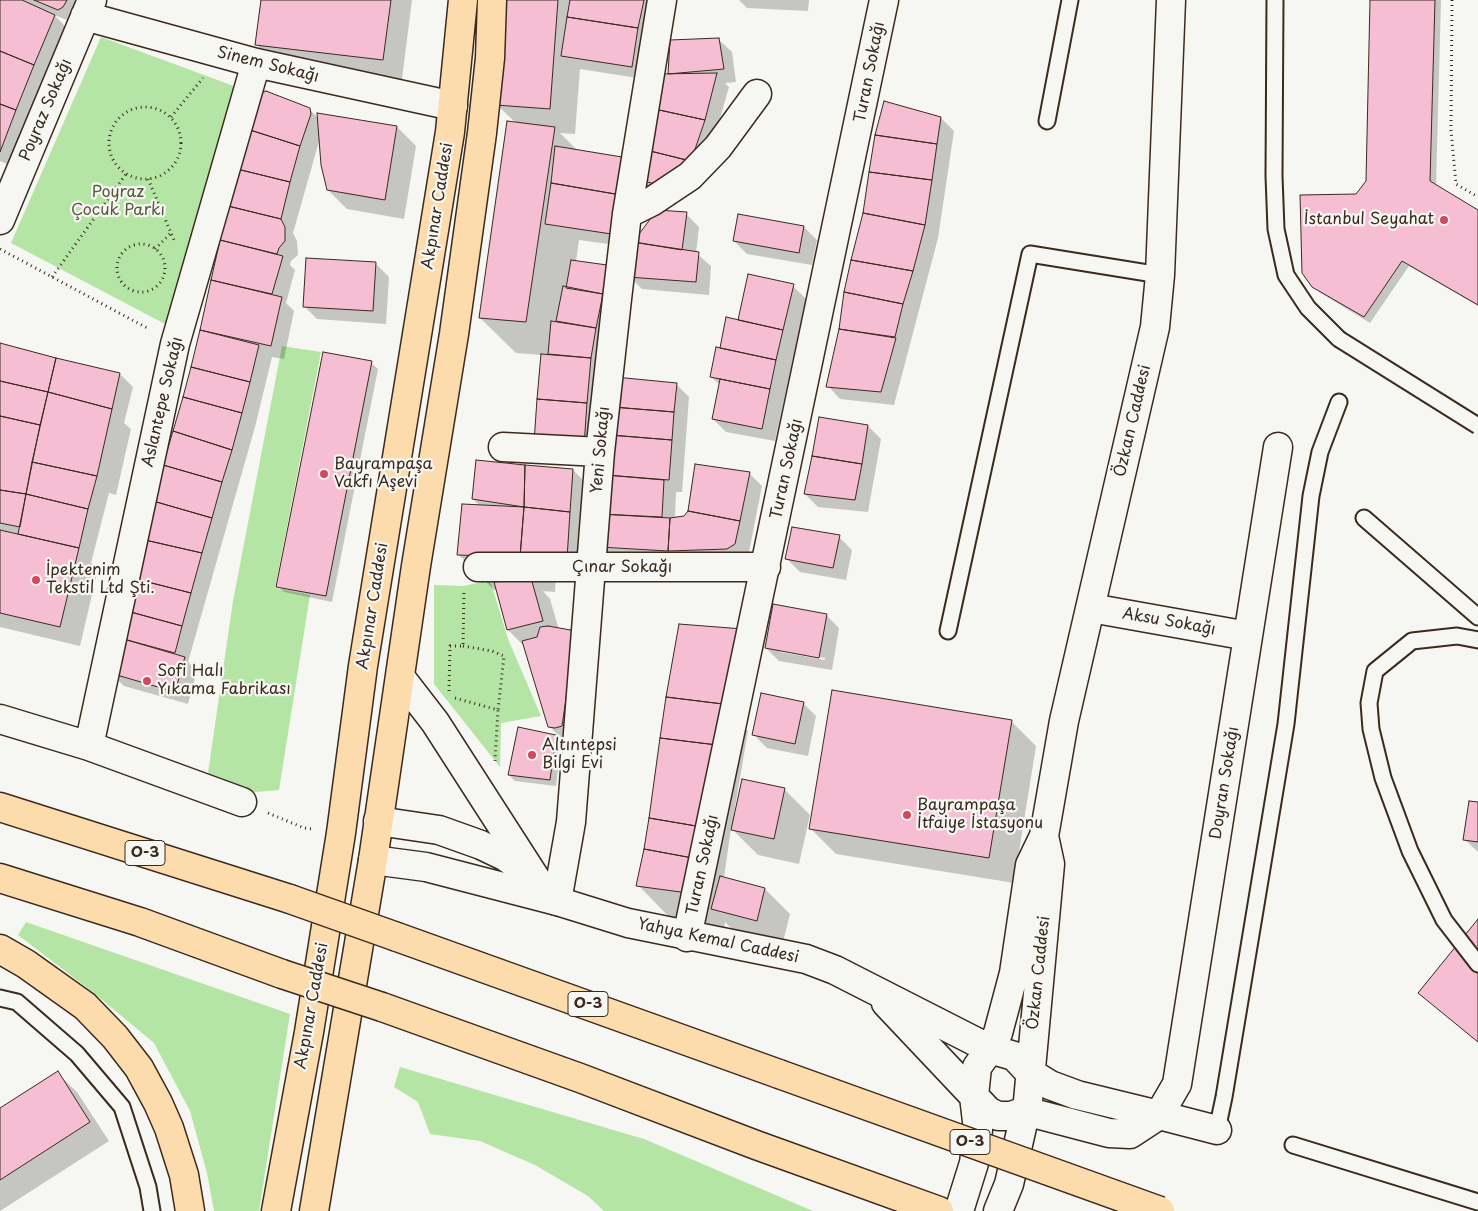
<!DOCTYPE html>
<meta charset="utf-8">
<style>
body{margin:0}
canvas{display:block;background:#f6f6f2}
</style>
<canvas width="1478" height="1211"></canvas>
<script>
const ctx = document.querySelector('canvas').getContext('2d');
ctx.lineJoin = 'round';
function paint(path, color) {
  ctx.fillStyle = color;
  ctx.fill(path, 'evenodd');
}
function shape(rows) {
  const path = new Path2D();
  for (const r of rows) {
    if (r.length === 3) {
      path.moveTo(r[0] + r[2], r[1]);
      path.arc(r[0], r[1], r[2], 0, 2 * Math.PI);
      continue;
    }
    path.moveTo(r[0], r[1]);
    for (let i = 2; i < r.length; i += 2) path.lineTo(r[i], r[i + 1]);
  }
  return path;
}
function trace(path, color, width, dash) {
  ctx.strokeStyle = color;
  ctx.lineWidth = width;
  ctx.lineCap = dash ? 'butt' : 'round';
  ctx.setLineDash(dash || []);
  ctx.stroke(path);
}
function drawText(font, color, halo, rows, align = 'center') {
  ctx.font = font + ' "Playpen Sans",sans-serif';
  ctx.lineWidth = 4.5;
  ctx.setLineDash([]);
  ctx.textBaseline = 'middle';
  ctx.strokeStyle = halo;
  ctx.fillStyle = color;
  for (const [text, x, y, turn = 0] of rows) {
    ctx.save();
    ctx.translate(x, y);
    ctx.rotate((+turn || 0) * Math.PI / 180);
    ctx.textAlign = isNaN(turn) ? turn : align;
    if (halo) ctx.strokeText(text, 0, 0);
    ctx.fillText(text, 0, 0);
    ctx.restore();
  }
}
paint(shape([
 [101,37,242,89,165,324,11,243],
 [282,346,321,352,275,588,310,595,279,790,234,794,208,773,233,601],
 [490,580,508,639,541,716,501,723,500,767,434,684,434,585,464,586],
 [26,922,290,1014,259,1211,214,1211,207,1173,190,1111,154,1043,94,993,18,935],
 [400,1067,644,1139,813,1211,604,1211,588,1196,535,1165,480,1141,430,1134,418,1102,394,1087]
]), '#b5e5a4');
paint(shape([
 [0,0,87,0,72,22,54,15,74,35,12,166,0,161],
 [262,0,412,0,402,79,276,64,256,44],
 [504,0,659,0,644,79,580,69,575,134,560,133,578,151,627,159,670,75,671,41,718,39,732,52,736,82,725,83,729,87,704,174,653,192,639,178,631,247,579,240,576,262,606,267,619,280,597,458,548,456,542,355,516,353,480,318,516,123,497,105],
 [739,0,809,0,808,11,747,8],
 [1371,0,1441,0,1436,186,1478,211,1478,306,1409,266,1370,323,1319,292,1313,286,1357,195,1367,181],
 [309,109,319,119,397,127,416,146,404,219,347,209,328,190,320,138,293,233,297,241,298,255,291,261,290,265,295,270,286,303,294,311,284,359,272,357,255,427,188,662,197,671,188,704,124,686,111,673,192,368,248,129],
 [941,118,954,131,938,238,894,405,840,399,828,386,846,292],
 [686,214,699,227,696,253,711,266,709,295,642,289,629,276],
 [804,227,817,240,812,265,747,254,734,241],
 [376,264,389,277,386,324,317,319,304,306],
 [793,286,806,299,775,441,726,432,713,419,720,385,711,377,721,350,739,321],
 [0,344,120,374,133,387,124,423,131,429,116,495,109,493,91,563,98,569,80,646,0,627],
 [371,363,378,369,332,602,284,592,278,586],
 [616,378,676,384,689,397,682,492,676,492,675,518,685,517,749,473,762,486,748,557,613,559,600,546],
 [820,418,868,426,881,439,868,512,818,507,805,494],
 [573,470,586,483,580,571,556,570,555,592,543,591,550,599,559,630,581,745,569,746,549,726,526,648,508,630,497,590,494,590,459,555,480,506,473,499],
 [839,537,852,550,846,580,800,572,787,559],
 [826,615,839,628,832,670,779,661,766,648],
 [780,650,825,658,825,660,780,652],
 [742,630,762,649,743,723,740,723,748,731,734,813,736,814,743,781,785,790,810,815,799,864,758,855,731,828,724,878,765,889,790,914,782,946,737,934,725,922,724,928,673,921,638,885],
 [803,703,816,716,808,756,767,748,754,735],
 [1011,721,1036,746,1014,883,836,854,811,829],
 [555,736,561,743,556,786,515,781,509,775],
 [1478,804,1478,852,1464,839],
 [57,1073,77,1092,109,1141,0,1211,0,1109]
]), '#0003');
const building = shape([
 [0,0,22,0,55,15,34,65,0,51,0,0],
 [34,0,67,0,63,7,58,10,34,0],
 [261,0,391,0,383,60,255,45,261,0],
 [502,0,558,0,550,109,496,105,502,0],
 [570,0,644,0,638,28,567,17,570,0],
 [1370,0,1435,0,1430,181,1478,210,1478,305,1402,261,1364,317,1312,287,1302,273,1300,195,1356,194,1366,181,1370,0],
 [567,17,638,28,632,67,561,56,567,17],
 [719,38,724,69,668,74,670,40,719,38],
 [0,51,34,65,16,110,0,104,0,51],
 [717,73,705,120,650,108,657,74,717,73],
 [266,91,310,108,311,114,300,146,247,129,256,96,266,91],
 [884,101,941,117,937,144,875,135,884,101],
 [0,104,16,110,0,152,0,104],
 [650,108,705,120,691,161,642,149,650,108],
 [317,113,397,126,385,200,327,190,321,165,317,113],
 [507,121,555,127,526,322,479,318,507,121],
 [247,129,300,146,290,182,237,169,247,129],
 [875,135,937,144,932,180,869,172,875,135],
 [555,146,628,158,621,195,551,183,555,146],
 [642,149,686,160,664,186,639,180,642,149],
 [237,169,290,182,281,219,228,206,237,169],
 [869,172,932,180,925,225,863,213,869,172],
 [551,183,621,195,618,235,545,224,551,183],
 [228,206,281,219,285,227,285,241,279,248,277,254,220,240,228,206],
 [657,210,687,212,682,250,633,242,657,210],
 [863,213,925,225,913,271,851,260,863,213],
 [738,214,804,226,799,253,733,241,738,214],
 [220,240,283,256,272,294,211,280,220,240],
 [633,242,699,252,696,282,628,277,633,242],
 [306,258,376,262,373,311,303,307,306,258],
 [571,260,607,265,603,294,566,288,571,260],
 [851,260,913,271,903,304,844,292,851,260],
 [748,274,794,284,783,330,738,320,748,274],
 [211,280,282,297,271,346,200,330,211,280],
 [563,286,603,294,596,328,556,321,563,286],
 [844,292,903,304,895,337,839,329,844,292],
 [726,317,783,330,776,360,720,348,726,317],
 [551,321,596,328,591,358,548,354,551,321],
 [839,329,896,338,881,392,826,387,839,329],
 [200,330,259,345,250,382,191,367,200,330],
 [0,343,56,358,48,392,0,381,0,343],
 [716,347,776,360,770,389,710,377,716,347],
 [323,352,372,361,326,596,276,587,323,352],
 [541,354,591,358,587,403,537,399,541,354],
 [56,358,120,373,112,409,48,392,56,358],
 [191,367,250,382,242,413,183,397,191,367],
 [615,377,677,383,674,412,613,407,615,377],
 [720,379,770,389,762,429,712,419,720,379],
 [0,381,48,392,40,425,0,416,0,381],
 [48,392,112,409,97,476,32,462,48,392],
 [183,397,242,413,232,450,173,431,183,397],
 [537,399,587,403,584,446,534,443,537,399],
 [613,407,674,412,672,440,610,435,613,407],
 [0,416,40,425,26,494,0,490,0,416],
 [819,417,868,425,862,464,812,456,819,417],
 [173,431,232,450,222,482,163,465,173,431],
 [610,435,672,440,669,480,606,475,610,435],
 [812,456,862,464,855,500,804,494,812,456],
 [476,460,525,465,524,507,472,499,476,460],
 [32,462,97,476,88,509,26,494,32,462],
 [695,464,750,472,740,521,688,511,695,464],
 [163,465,222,482,212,518,153,501,163,465],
 [525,465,573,469,570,512,524,507,525,465],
 [606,475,664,480,662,517,600,514,606,475],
 [0,490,26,494,20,527,0,523,0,490],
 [26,494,88,509,79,548,18,534,26,494],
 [153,501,212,518,202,553,145,540,153,501],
 [462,504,524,507,520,557,457,555,462,504],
 [524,507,570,512,567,559,520,557,524,507],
 [688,511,740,521,735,544,727,549,668,551,670,518,684,516,688,511],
 [600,514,670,518,668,551,599,547,600,514],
 [792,527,840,535,833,568,785,559,792,527],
 [0,530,79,548,60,627,0,613,0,530],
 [145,540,202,553,191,593,136,579,145,540],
 [531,578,543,621,507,630,494,582,531,578],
 [136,579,191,593,182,626,127,611,136,579],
 [773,604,827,614,819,658,765,648,773,604],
 [127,611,182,626,175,653,120,638,127,611],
 [679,624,743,629,723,704,666,697,679,624],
 [548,626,576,631,562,726,555,728,548,727,522,641,537,637,540,627,548,626],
 [120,638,185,657,175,692,110,673,120,638],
 [832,690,1012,720,989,858,809,829,832,690],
 [761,693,804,702,795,744,752,735,761,693],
 [666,697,723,704,717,745,660,738,666,697],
 [518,727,556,735,550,780,508,775,518,727],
 [660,738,717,745,702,827,649,818,660,738],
 [742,779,785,788,774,839,731,830,742,779],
 [1469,801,1478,802,1478,842,1463,840,1469,801],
 [649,818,702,827,698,859,644,849,649,818],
 [644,849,698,859,688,893,636,886,644,849],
 [720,876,765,888,757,921,711,909,720,876],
 [1478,919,1478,1042,1418,993,1478,919],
 [58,1071,90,1122,0,1180,0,1108,58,1071]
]);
paint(building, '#f6bed3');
trace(building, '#3b2a1e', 1);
const service = shape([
 [1275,0,1274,176,1276,229,1286,275,1308,308,1339,339],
 [1047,121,1070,0],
 [1364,518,1478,617],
 [948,631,1030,254,1160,275],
 [1478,640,1457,636,1412,641,1375,671,1369,703,1371,729,1383,778,1410,851,1444,920,1478,964],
 [0,998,17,1002,77,1054,122,1107,148,1187,152,1211],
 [1217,1130,1224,1097,1286,724,1311,496,1320,452,1339,402],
 [1293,1145,1478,1202]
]);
const minor = shape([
 [85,16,256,63,453,106],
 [627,214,651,202,690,176,718,147,757,94],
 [0,220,92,0],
 [503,447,600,452],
 [478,567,766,567],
 [1091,608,1248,636],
 [0,719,89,746,242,802],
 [89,746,175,344,256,63],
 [557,901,571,822,600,452,617,299,627,214,662,0],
 [687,937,884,0],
 [1217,1130,1159,1115,1177,1084,1278,447]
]);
const tertiary = shape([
 [401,678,435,722,536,879],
 [378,821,439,830,481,845,506,857,527,872],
 [1044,836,1064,721,1155,327,1160,275,1171,0],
 [373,860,426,867,557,901,628,923,806,959,835,970,990,1049,1014,1056,1029,1072,1050,1085,1077,1095,1159,1115],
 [886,1003,988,1111,998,1116,1011,1116,1025,1111,1109,1133,1130,1134,1159,1115],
 [959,1211,974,1163,978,1130,974,1096,977,1067,990,1049,998,1033,1014,973,1030,865,1044,836,1050,864,1028,1101,1009,1184,998,1211]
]);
const primary = shape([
 [276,1211,309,1032,341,833,363,666,450,132,463,0],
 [314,1211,373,860,416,566,454,334,482,133,490,58,492,0]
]);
const trunk = shape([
 [0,807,290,899],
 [0,878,140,922,282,974],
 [397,937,779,1074],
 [0,949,26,964,85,1006,115,1037,139,1068,158,1103,169,1128,184,1175,190,1211],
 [382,1007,580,1078,756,1145,939,1211]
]);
trace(service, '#3b2a1e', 19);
trace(minor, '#3b2a1e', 31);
trace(tertiary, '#3b2a1e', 31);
trace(primary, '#3b2a1e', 31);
trace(trunk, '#3b2a1e', 31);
trace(shape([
 [1452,0,1451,130,1456,184,1478,197],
 [145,143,36],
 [171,117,203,78],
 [148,179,174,240],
 [141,268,24],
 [0,249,149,329],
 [155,249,171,233],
 [52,277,126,174],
 [463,646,492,651,504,656,498,710],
 [449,691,450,646,463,646,464,591],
 [455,698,498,710,495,761],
 [268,813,304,828,313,829]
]), '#3b2a1e', 3, [1, 4]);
trace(service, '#f6f6f2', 15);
trace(minor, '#f6f6f2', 28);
trace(tertiary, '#f6f6f2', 28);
trace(primary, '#fcdcac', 28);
trace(trunk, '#fcdcac', 28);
const serviceBridge = shape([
 [1339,339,1478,426]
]);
const trunkBridge = shape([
 [290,899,397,937],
 [282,974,382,1007],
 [779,1074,1160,1211]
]);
trace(serviceBridge, '#3b2a1e', 19, []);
trace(trunkBridge, '#3b2a1e', 31, []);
trace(serviceBridge, '#f6f6f2', 15);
trace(trunkBridge, '#fcdcac', 28);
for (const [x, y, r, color] of [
 [1444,220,5,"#d1495b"],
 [324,474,5,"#d1495b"],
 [36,580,5,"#d1495b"],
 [147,681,5,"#d1495b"],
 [532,755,5,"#d1495b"],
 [907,815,5,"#d1495b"]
]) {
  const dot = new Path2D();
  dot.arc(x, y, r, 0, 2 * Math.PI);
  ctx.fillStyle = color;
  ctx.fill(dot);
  trace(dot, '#f6f6f2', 2);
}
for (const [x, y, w] of [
 [145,853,40],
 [588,1004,40],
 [970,1142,40]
]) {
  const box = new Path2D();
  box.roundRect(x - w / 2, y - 12.5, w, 25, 4);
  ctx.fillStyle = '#f6f6f2';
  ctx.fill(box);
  trace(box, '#3b2a1e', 1);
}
drawText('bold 15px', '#3b2a1e', null, [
 ["O-3",145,853],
 ["O-3",588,1004],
 ["O-3",970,1142]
]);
drawText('16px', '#3b2a1e', '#f6f6f2', [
 ["Sinem Sokağı",268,65,14],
 ["Turan Sokağı",870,72,-79],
 ["Poyraz Sokağı",46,110,-67],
 ["Akpınar Caddesi",438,206,-81],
 ["Aslantepe Sokağı",163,402,-77],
 ["Özkan Caddesi",1133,421,-77],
 ["Yeni Sokağı",601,450,-85],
 ["Turan Sokağı",787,469,-78],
 ["Çınar Sokağı",622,568],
 ["Akpınar Caddesi",373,606,-81],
 ["Aksu Sokağı",1169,622,10],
 ["Doyran Sokağı",1225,783,-81],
 ["Turan Sokağı",703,865,-78],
 ["Yahya Kemal Caddesi",718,941,12],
 ["Özkan Caddesi",1039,973,-84],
 ["Akpınar Caddesi",312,1006,-80]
]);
drawText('16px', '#5a5940', '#f6f6f2', [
 ["Poyraz",118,193],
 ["Çocuk Parkı",118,211]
]);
drawText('16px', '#3b2a1e', '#f6f6f2', [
 ["İstanbul Seyahat",1434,220,"right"],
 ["Bayrampaşa",334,465],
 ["Vakfı Aşevi",334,483],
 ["İpektenim",46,571],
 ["Tekstil Ltd Şti.",46,589],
 ["Sofi Halı",157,672],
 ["Yıkama Fabrikası",157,690],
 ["Altıntepsi",542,746],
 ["Bilgi Evi",542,764],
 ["Bayrampaşa",917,806],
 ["İtfaiye İstasyonu",917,824]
], 'left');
</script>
